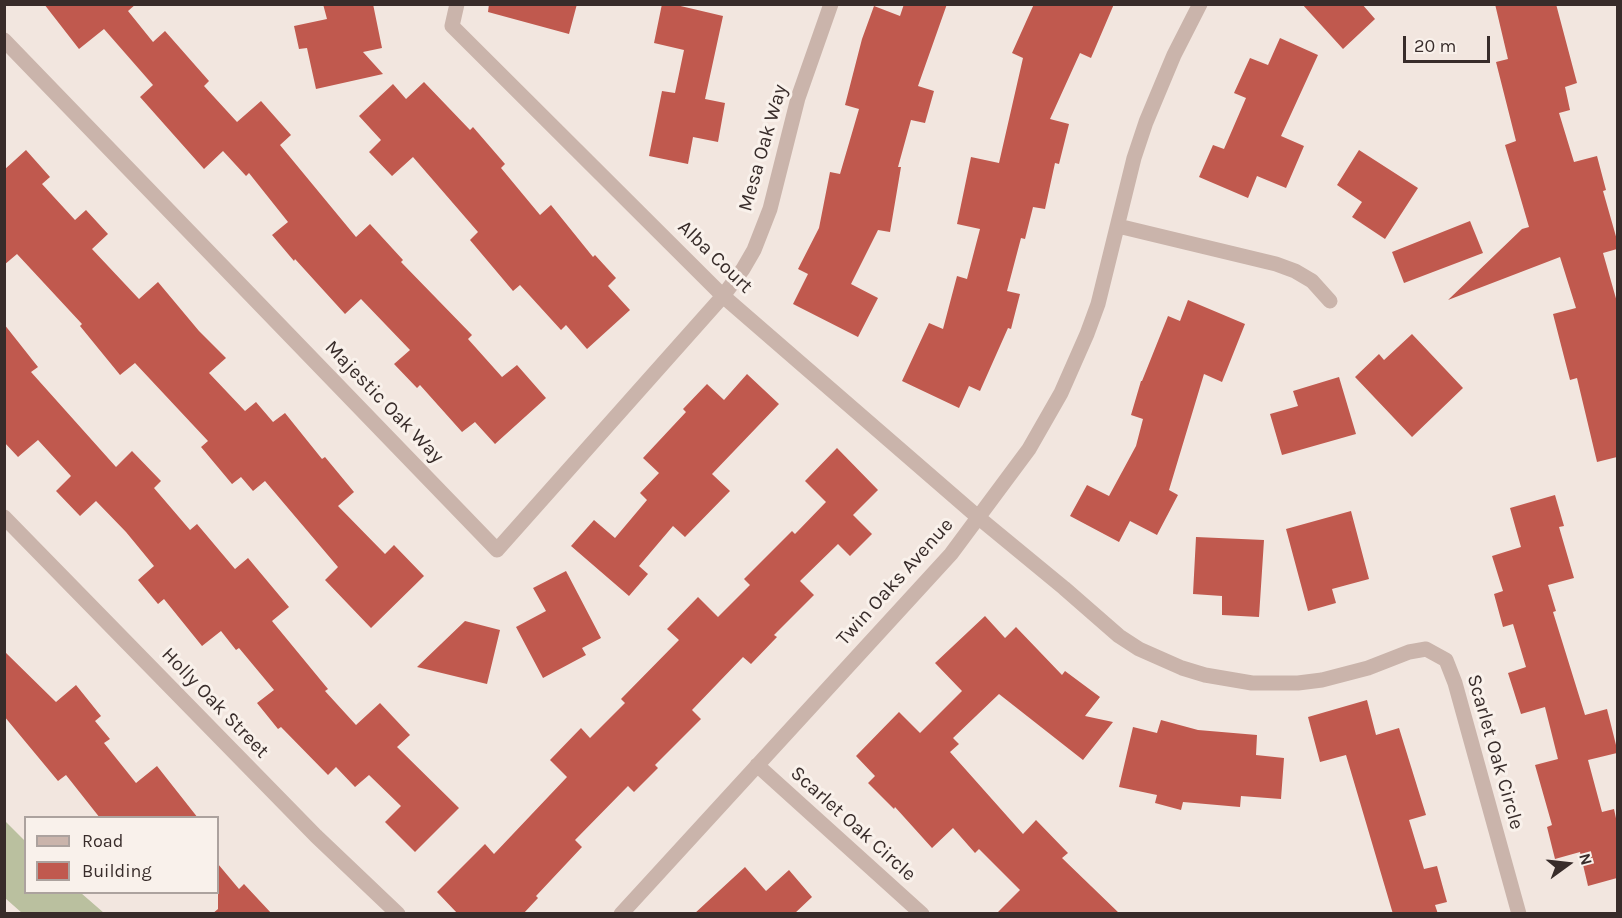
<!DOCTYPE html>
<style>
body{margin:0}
#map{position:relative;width:1622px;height:918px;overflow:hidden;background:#f2e6df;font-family:Karla,sans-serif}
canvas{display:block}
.frame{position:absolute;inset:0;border:6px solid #382c2a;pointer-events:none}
.legend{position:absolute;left:24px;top:816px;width:195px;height:78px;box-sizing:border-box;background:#f9f1eb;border:2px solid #aca29e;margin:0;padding:8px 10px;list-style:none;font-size:18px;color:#382c2a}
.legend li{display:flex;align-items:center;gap:12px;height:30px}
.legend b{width:30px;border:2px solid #aca29e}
.north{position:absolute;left:1538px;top:834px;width:60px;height:60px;-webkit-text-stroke:4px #f9f1eb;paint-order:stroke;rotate:75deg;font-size:16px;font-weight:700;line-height:24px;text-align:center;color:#382c2a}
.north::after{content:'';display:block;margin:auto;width:21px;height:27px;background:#382c2a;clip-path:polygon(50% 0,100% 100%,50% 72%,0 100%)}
.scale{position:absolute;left:1403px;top:36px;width:87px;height:27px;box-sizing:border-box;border:3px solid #382c2a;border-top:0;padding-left:8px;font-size:18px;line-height:21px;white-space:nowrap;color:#382c2a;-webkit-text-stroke:4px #f9f1eb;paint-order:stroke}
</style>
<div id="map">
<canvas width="1622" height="918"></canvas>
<div class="frame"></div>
<ul class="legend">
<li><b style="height:8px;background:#cab4ab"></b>Road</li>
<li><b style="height:16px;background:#c0594e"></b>Building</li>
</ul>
<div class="north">N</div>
<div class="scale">20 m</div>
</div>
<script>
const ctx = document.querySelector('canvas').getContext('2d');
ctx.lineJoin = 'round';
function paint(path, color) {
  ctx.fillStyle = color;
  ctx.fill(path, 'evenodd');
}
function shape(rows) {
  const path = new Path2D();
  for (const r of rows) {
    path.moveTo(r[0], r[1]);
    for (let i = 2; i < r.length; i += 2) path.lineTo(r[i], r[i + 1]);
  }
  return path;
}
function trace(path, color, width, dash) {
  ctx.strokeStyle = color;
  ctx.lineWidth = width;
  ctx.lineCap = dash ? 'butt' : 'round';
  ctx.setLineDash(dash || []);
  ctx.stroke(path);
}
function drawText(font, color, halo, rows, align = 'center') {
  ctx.font = font + ' Karla,sans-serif';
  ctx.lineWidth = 6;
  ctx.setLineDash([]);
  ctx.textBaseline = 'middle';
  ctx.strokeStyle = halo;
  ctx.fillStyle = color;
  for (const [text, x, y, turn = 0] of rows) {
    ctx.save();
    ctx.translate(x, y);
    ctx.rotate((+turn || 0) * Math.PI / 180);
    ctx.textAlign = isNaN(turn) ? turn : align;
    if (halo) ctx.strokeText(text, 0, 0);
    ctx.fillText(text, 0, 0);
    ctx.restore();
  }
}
paint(shape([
 [5,821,25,841,26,892,81,893,104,913,22,913,5,898]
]), '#bac09f');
paint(shape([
 [44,4,136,4,128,11,153,42,165,31,209,81,204,86,237,122,261,101,291,135,280,145,356,237,370,224,403,260,401,262,472,335,468,339,502,377,517,365,546,398,495,444,475,422,462,432,420,385,417,388,394,364,410,350,361,299,345,314,295,259,294,261,272,235,288,222,249,173,246,176,223,151,204,169,140,97,153,85,104,29,79,49],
 [323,4,373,4,382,48,363,52,383,74,316,89,307,48,299,49,294,26,327,19],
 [489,4,577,4,569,34,488,12],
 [662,4,672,4,723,16,705,99,725,103,718,142,693,137,688,164,649,156,662,91,675,93,684,50,654,43],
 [904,4,947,4,918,86,934,91,925,123,911,120,898,167,901,167,890,232,878,230,851,284,878,298,858,337,793,304,808,274,798,269,819,228,830,172,840,174,859,109,845,105,862,39,874,6,900,16],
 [1034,4,1114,4,1091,58,1080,53,1050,119,1069,124,1059,164,1055,163,1045,209,1033,207,1025,239,1021,238,1007,291,1020,294,1011,329,1008,328,980,391,969,386,959,408,902,381,929,323,943,329,957,276,967,279,980,229,957,224,971,157,999,163,1023,58,1012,53],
 [1302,4,1362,4,1375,19,1343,49],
 [1495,4,1556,4,1577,83,1565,87,1570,110,1559,113,1574,162,1597,156,1606,190,1603,191,1617,240,1617,249,1603,253,1617,302,1617,457,1597,462,1577,378,1570,380,1553,314,1576,308,1560,257,1448,300,1522,229,1529,227,1505,145,1516,141,1496,62,1508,59],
 [1280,38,1318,55,1281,136,1304,146,1286,188,1257,176,1248,198,1199,177,1213,145,1224,149,1246,98,1234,93,1250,58,1268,65],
 [424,82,470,130,473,127,505,164,501,168,540,215,551,205,593,257,595,255,616,278,608,286,630,310,587,349,566,325,561,330,520,285,513,291,470,240,478,232,413,157,392,176,369,152,381,140,359,116,393,84,406,99],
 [26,150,50,177,42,184,75,220,86,210,108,234,92,249,139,299,158,282,199,331,226,358,209,373,245,411,256,402,273,422,285,413,322,459,325,457,354,492,338,506,385,554,394,545,424,576,371,628,325,580,338,567,265,481,253,491,241,477,232,484,201,447,208,441,135,363,120,375,80,326,82,324,17,254,4,265,4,170],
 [1359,150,1418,188,1385,239,1352,217,1362,202,1337,185],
 [1470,221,1483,253,1404,283,1392,252],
 [1188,300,1245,324,1222,382,1204,374,1169,490,1178,495,1157,535,1130,521,1119,542,1070,516,1087,485,1109,496,1136,446,1143,419,1131,415,1141,381,1142,381,1168,316,1180,321],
 [4,324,38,367,31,372,116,467,132,451,161,481,154,488,190,530,197,524,235,569,248,558,289,607,272,621,328,689,325,691,356,725,380,703,410,735,397,747,459,808,415,852,385,822,401,806,369,775,355,787,336,767,328,775,281,727,278,729,257,703,274,690,239,648,236,650,221,631,202,646,164,599,158,604,138,580,154,566,126,532,96,501,80,516,56,491,71,476,38,440,18,457,4,442],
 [1412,334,1463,388,1412,437,1355,377,1379,354,1384,360],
 [747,374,779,404,712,474,730,491,685,537,673,526,639,566,648,574,629,596,571,546,594,520,615,538,647,500,640,493,659,473,643,458,686,412,683,409,707,384,724,400],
 [1339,377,1356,434,1282,455,1270,414,1298,406,1293,391],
 [837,448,878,490,853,515,872,534,850,556,838,544,800,581,814,595,774,635,777,637,751,664,743,657,692,710,701,719,655,765,658,768,634,792,628,786,575,840,582,847,536,896,538,898,523,914,458,914,437,892,485,844,494,854,567,777,550,760,581,728,590,738,625,703,621,699,679,640,667,629,698,597,718,617,750,585,744,579,792,531,795,534,826,502,805,481],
 [1555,495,1564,526,1559,527,1574,578,1548,585,1556,611,1553,612,1585,715,1607,709,1617,749,1617,753,1588,760,1602,812,1614,809,1617,823,1617,878,1588,886,1580,852,1555,859,1547,827,1552,825,1535,765,1558,759,1545,707,1521,714,1508,673,1526,667,1513,624,1503,627,1494,594,1503,591,1492,556,1521,547,1510,508],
 [1351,511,1369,579,1332,589,1336,603,1308,611,1286,529],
 [1196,537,1264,540,1259,617,1222,615,1222,596,1193,594],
 [566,571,601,638,582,648,586,655,543,678,516,627,546,611,533,588],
 [985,616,1005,638,1016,627,1062,675,1065,671,1100,697,1085,716,1113,722,1083,760,999,694,953,738,959,744,950,752,1023,834,1036,820,1068,853,1062,858,1120,914,996,914,1020,890,979,849,975,853,953,828,932,848,895,807,894,809,868,783,875,776,856,756,899,712,920,733,962,691,935,663],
 [465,621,500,630,487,684,417,667],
 [4,651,56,702,76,685,101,716,95,721,110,739,104,743,136,783,157,766,198,818,100,818,66,775,58,781,4,716],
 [1367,700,1376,735,1399,728,1426,815,1409,820,1424,869,1437,866,1447,902,1435,905,1438,914,1393,914,1346,755,1320,762,1308,717],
 [1161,720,1198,730,1257,735,1256,755,1284,758,1281,799,1241,796,1240,807,1183,802,1181,810,1155,803,1157,795,1119,787,1133,727,1157,733],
 [218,864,239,889,244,884,272,914,212,914,218,909],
 [745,867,766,891,789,870,812,897,794,914,694,914]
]), '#c0594e');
trace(shape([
 [457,4,452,26,723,296,979,518,1064,588,1119,636,1139,649,1182,668,1205,675,1252,683,1298,683,1322,680,1368,668,1409,652,1426,649,1446,660,1455,683,1519,914],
 [4,40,497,550,723,296,743,269,754,250,770,209,798,98,831,4],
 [1118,226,1276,264,1295,271,1312,281,1330,301],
 [4,517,316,836,398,914],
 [757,765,922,914],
 [621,914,951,554,1029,449,1061,393,1087,334,1098,304,1134,158,1146,122,1174,55,1200,4]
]), '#cab4ab', 15);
drawText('20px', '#382c2a', '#f9f1eb', [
 ["Mesa Oak Way",763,148,-74],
 ["Alba Court",715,257,44],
 ["Majestic Oak Way",384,402,46],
 ["Twin Oaks Avenue",895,582,-48],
 ["Holly Oak Street",215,703,46],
 ["Scarlet Oak Circle",1495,752,74],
 ["Scarlet Oak Circle",853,824,42]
]);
</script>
